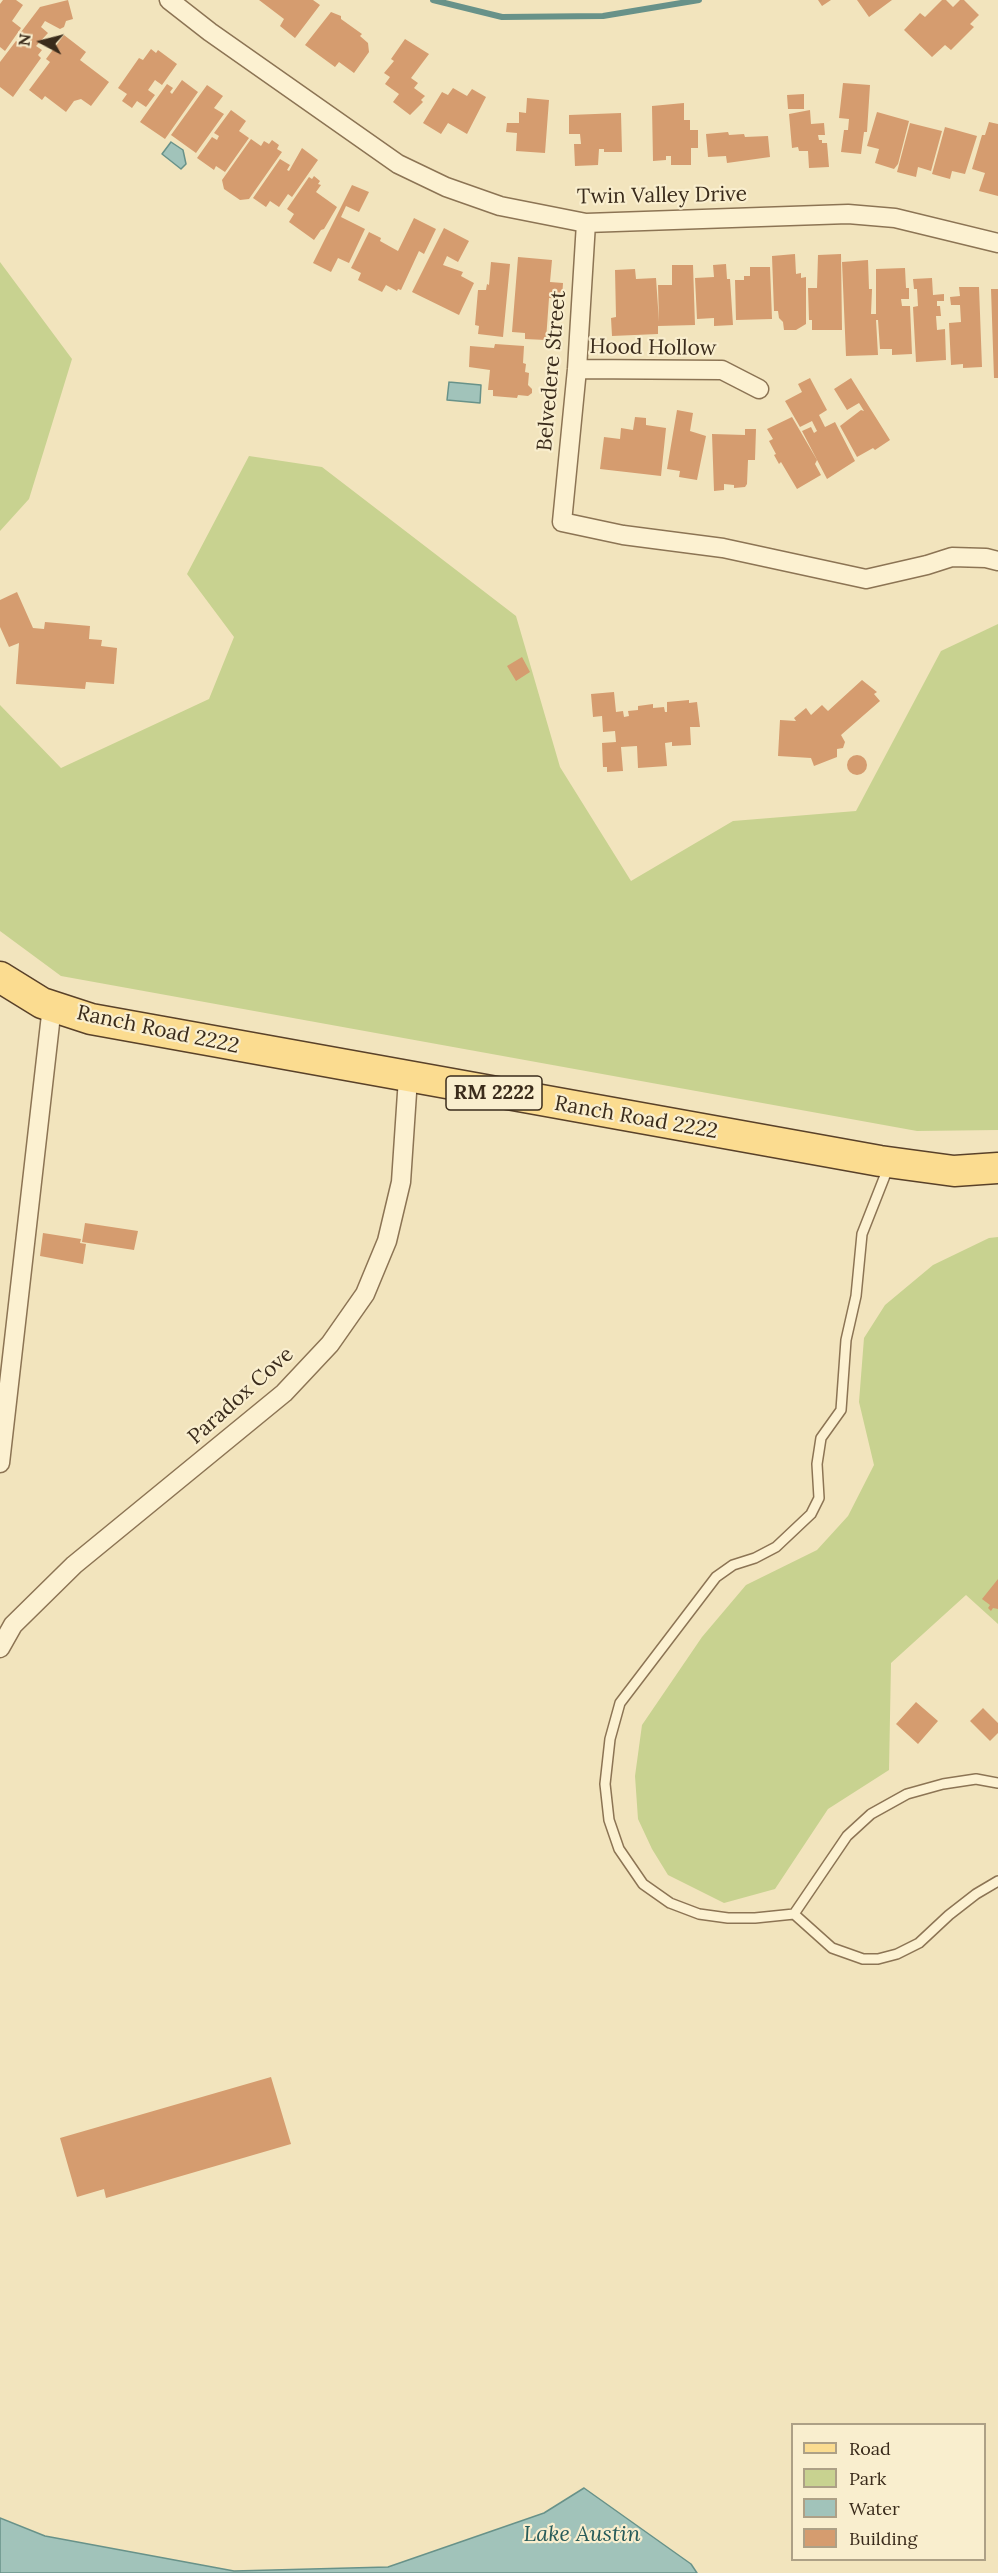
<!DOCTYPE html>
<style>
body{margin:0}
#map{position:relative;width:998px;height:2573px;overflow:hidden;background:#f2e4bd;font-family:Lora,serif}
canvas{display:block}
.legend{position:absolute;left:791px;top:2423px;width:195px;height:138px;box-sizing:border-box;background:#f9eece;border:2px solid #ada086;margin:0;padding:8px 10px;list-style:none;font-size:18px;color:#3a2b1b}
.legend li{display:flex;align-items:center;gap:12px;height:30px}
.legend b{width:30px;border:2px solid #ada086}
.north{position:absolute;left:12px;top:12px;width:60px;height:60px;-webkit-text-stroke:4px #f9eece;paint-order:stroke;rotate:277deg;font-size:16px;font-weight:700;line-height:24px;text-align:center;color:#3a2b1b}
.north::after{content:'';display:block;margin:auto;width:21px;height:27px;background:#3a2b1b;clip-path:polygon(50% 0,100% 100%,50% 72%,0 100%)}
</style>
<div id="map">
<canvas width="998" height="2573"></canvas>
<ul class="legend">
<li><b style="height:8px;background:#fbdc90"></b>Road</li>
<li><b style="height:16px;background:#c8d290"></b>Park</li>
<li><b style="height:16px;background:#a1c3ba"></b>Water</li>
<li><b style="height:16px;background:#d59c6f"></b>Building</li>
</ul>
<div class="north">N</div>
</div>
<script>
const ctx = document.querySelector('canvas').getContext('2d');
ctx.lineJoin = 'round';
function paint(path, color) {
  ctx.fillStyle = color;
  ctx.fill(path, 'evenodd');
}
function shape(rows) {
  const path = new Path2D();
  for (const r of rows) {
    if (r.length === 3) {
      path.moveTo(r[0] + r[2], r[1]);
      path.arc(r[0], r[1], r[2], 0, 2 * Math.PI);
      continue;
    }
    path.moveTo(r[0], r[1]);
    for (let i = 2; i < r.length; i += 2) path.lineTo(r[i], r[i + 1]);
  }
  return path;
}
function trace(path, color, width, dash) {
  ctx.strokeStyle = color;
  ctx.lineWidth = width;
  ctx.lineCap = dash ? 'butt' : 'round';
  ctx.setLineDash(dash || []);
  ctx.stroke(path);
}
function drawText(font, color, halo, rows, align = 'center') {
  ctx.font = font + ' Lora,serif';
  ctx.lineWidth = 4.5;
  ctx.setLineDash([]);
  ctx.textBaseline = 'middle';
  ctx.strokeStyle = halo;
  ctx.fillStyle = color;
  for (const [text, x, y, turn = 0] of rows) {
    ctx.save();
    ctx.translate(x, y);
    ctx.rotate((+turn || 0) * Math.PI / 180);
    ctx.textAlign = isNaN(turn) ? turn : align;
    if (halo) ctx.strokeText(text, 0, 0);
    ctx.fillText(text, 0, 0);
    ctx.restore();
  }
}
paint(shape([
 [0,262,72,359,29,499,0,531],
 [249,456,322,467,516,616,560,767,631,881,733,821,856,811,941,651,998,624,998,1130,917,1131,61,976,0,931,0,705,61,768,209,699,234,637,187,574],
 [998,1237,998,1624,966,1595,891,1663,889,1770,828,1809,775,1889,724,1903,668,1875,652,1849,638,1819,635,1776,642,1725,702,1637,746,1585,817,1550,848,1516,874,1465,859,1402,864,1338,885,1305,933,1265,989,1238]
]), '#c8d290');
const water = shape([
 [171,142,183,150,186,164,181,169,162,154,171,142],
 [449,382,481,385,480,403,447,400,449,382],
 [584,2488,691,2564,697,2573,0,2573,0,2518,45,2536,234,2571,388,2567,544,2513,584,2488]
]);
paint(water, '#a1c3ba');
trace(water, '#689289', 1.5);
trace(shape([
 [433,0,502,17,603,16,699,0]
]), '#689289', 6);
paint(shape([
 [3,0,16,0,23,5,12,21,21,28,5,51,0,47,0,4],
 [68,0,73,19,66,21,64,27,60,29,45,21,41,27,48,33,36,46,42,50,38,55,41,58,13,97,0,87,0,62,16,41,23,46,26,42,18,36,40,7],
 [259,0,313,0,320,5,295,38,280,26,284,19],
 [818,0,831,0,822,6],
 [857,0,892,0,869,17],
 [942,0,946,0,953,7,960,0,964,0,979,15,970,24,974,27,951,50,945,45,932,57,904,30,920,13,925,17],
 [331,12,341,16,341,19,362,34,360,36,368,43,369,52,354,73,339,62,335,67,305,45],
 [64,35,86,52,80,60,109,82,91,106,81,99,74,101,66,112,45,96,42,100,29,90,50,62,46,59],
 [405,39,429,54,411,78,418,83,414,88,425,96,421,100,423,102,410,115,393,102,399,94,385,84,390,77,384,73,394,61,391,59],
 [151,49,156,53,158,50,177,64,162,85,155,80,148,90,155,95,146,107,137,101,132,108,122,101,127,94,118,88,139,58,143,60],
 [182,80,198,92,165,139,140,122,167,84,173,88,170,92,172,94],
 [843,83,870,85,867,132,864,132,861,154,841,152,844,130,848,130,849,119,839,118],
 [207,85,223,96,214,108,224,114,196,153,171,135],
 [453,88,467,96,472,89,486,97,467,134,448,123,441,134,423,123,442,92,448,95],
 [804,94,804,109,788,109,787,95],
 [527,98,549,100,545,153,516,151,517,133,506,132,507,123,519,123,519,112,526,113],
 [684,103,684,120,690,120,690,130,698,130,698,148,691,148,691,165,671,165,671,156,666,156,666,160,653,161,652,106],
 [231,110,246,121,239,131,249,138,225,172,216,166,214,170,197,158,212,137,217,140,219,136,214,133],
 [810,110,811,124,824,123,825,135,818,135,819,140,822,140,822,143,827,143,829,167,809,168,808,151,799,151,798,147,792,148,789,114],
 [877,112,909,121,898,164,894,169,875,163,879,149,867,146],
 [621,113,622,152,604,152,604,149,599,149,598,165,575,166,574,144,581,144,580,134,569,134,569,115],
 [989,122,998,124,998,196,979,191,985,173,972,169,982,135,985,135],
 [910,123,942,131,931,171,918,167,916,177,897,172],
 [945,127,977,136,965,174,952,171,950,179,932,174],
 [728,132,729,135,744,134,745,137,768,136,770,157,727,163,726,156,708,157,706,134],
 [251,139,261,146,264,141,269,144,272,140,279,145,277,149,282,152,249,199,240,200,224,189,222,180],
 [302,148,318,160,292,197,288,194,279,207,270,201,266,207,253,198,280,159,290,165,287,170,289,171],
 [314,176,320,181,318,184,321,185,316,192,337,207,324,229,321,230,314,240,289,222,294,214,287,209,309,177,312,179],
 [352,185,369,192,359,212,346,206,341,217,365,229,349,263,338,258,331,272,313,263],
 [414,218,436,229,424,254,419,251,401,290,398,289,397,291,386,285,382,292,358,280,361,273,351,268,369,232,381,238,380,241,398,251],
 [444,228,469,241,458,262,447,256,443,265,463,272,461,276,474,283,459,315,412,292],
 [795,254,796,274,801,273,801,278,806,277,806,324,796,330,784,330,783,322,779,318,778,311,774,311,772,256],
 [841,254,842,330,812,330,812,320,809,320,808,288,817,288,818,255],
 [518,257,552,260,550,282,563,283,562,299,549,298,546,340,525,339,525,333,512,332],
 [868,260,869,289,872,289,871,314,876,314,876,269,905,268,906,288,909,288,909,299,901,299,902,306,910,306,912,354,892,355,892,349,880,349,878,320,876,320,878,355,846,356,842,262],
 [491,262,510,264,503,337,478,334,479,326,475,325,478,290,486,290,487,284,489,285],
 [726,264,727,279,730,279,733,325,714,326,714,318,697,319,695,278,714,277,713,265],
 [672,265,693,265,695,325,658,326,658,334,612,336,611,318,616,317,615,270,635,269,636,279,656,278,659,322,658,285,672,285],
 [750,267,770,267,772,319,736,320,735,280,744,280,744,276,750,276],
 [932,278,933,295,944,294,944,301,937,301,937,306,940,306,941,316,936,316,937,330,945,329,946,360,916,362,913,307,918,306,917,289,914,289,913,279],
 [959,287,979,287,982,367,963,368,963,364,951,365,949,323,961,322,960,305,951,305,950,297,960,296],
 [991,289,998,289,998,378,994,378],
 [495,344,524,346,523,363,526,364,525,372,529,373,528,385,532,389,532,393,528,396,518,395,517,398,493,396,493,390,488,390,490,370,469,367,470,346,494,348],
 [810,378,827,410,819,415,825,427,835,422,855,461,827,479,802,431,811,427,814,433,817,431,812,421,800,427,785,401,802,392,798,384],
 [851,378,890,440,875,450,873,448,857,457,840,426,861,410,864,411,859,403,847,410,834,389],
 [677,410,693,413,690,431,706,436,697,480,679,477,680,471,667,469],
 [635,417,646,418,646,425,666,428,661,476,600,469,604,437,620,439,621,428,633,430],
 [792,417,817,460,815,464,821,475,797,489,781,462,779,464,774,455,776,454,769,441,773,439,767,429],
 [745,429,756,429,755,460,748,460,747,484,745,487,734,488,734,485,724,484,724,490,714,491,712,434,745,435],
 [17,592,33,628,44,629,45,622,90,626,89,639,102,640,101,646,117,648,114,684,86,682,85,689,16,684,19,643,9,647,0,627,0,600],
 [522,657,530,672,516,681,507,666],
 [862,680,877,692,874,694,880,701,841,735,845,742,843,748,837,749,837,757,814,766,811,758,778,756,780,720,796,721,794,718,806,708,811,715,822,705,828,711],
 [614,692,616,712,623,711,624,717,629,716,628,711,638,710,638,706,653,704,653,708,664,707,665,712,667,712,667,702,689,700,689,703,697,702,700,727,690,727,691,745,672,746,672,742,665,743,667,766,638,768,637,746,621,747,623,771,607,772,607,767,603,767,602,743,616,742,615,731,603,732,602,716,593,717,591,694],
 [857,765,10],
 [85,1223,138,1231,134,1250,82,1242],
 [43,1233,81,1239,80,1243,86,1244,83,1264,40,1256],
 [998,1579,998,1609,993,1608,991,1611,988,1608,990,1605,982,1599],
 [916,1702,938,1721,918,1744,896,1724],
 [983,1708,998,1723,998,1733,990,1741,970,1721],
 [271,2077,291,2144,106,2198,104,2189,77,2197,60,2138]
]), '#d59c6f');
const lane = shape([
 [888,1168,862,1234,856,1296,846,1340,841,1410,821,1438,817,1464,819,1498,811,1514,776,1547,755,1558,733,1565,716,1577,620,1703,610,1739,605,1784,609,1820,619,1849,643,1884,670,1903,699,1914,728,1918,755,1918,794,1914,847,1836,871,1814,907,1794,943,1784,976,1779,998,1783],
 [794,1914,832,1948,863,1959,878,1959,897,1954,919,1943,949,1915,976,1894,998,1881]
]);
const street = shape([
 [169,0,210,32,398,164,446,187,500,206,586,223,848,214,895,218,998,243],
 [586,223,577,369,562,522,623,535,723,548,866,579,927,565,952,557,986,558,998,561],
 [577,369,722,370,759,389],
 [0,1463,52,1006],
 [0,1648,13,1625,74,1565,284,1393,330,1344,365,1294,387,1241,401,1182,408,1078]
]);
const primary = shape([
 [0,977,42,1003,91,1019,880,1161,954,1171,998,1168]
]);
trace(lane, '#8c7454', 12);
trace(street, '#8c7454', 21);
trace(primary, '#594129', 33);
trace(lane, '#fcf1d1', 9);
trace(street, '#fcf1d1', 18);
trace(primary, '#fbdc90', 30);
for (const [x, y, w] of [
 [494,1093,96]
]) {
  const box = new Path2D();
  box.roundRect(x - w / 2, y - 17, w, 34, 4.5);
  ctx.fillStyle = '#f9eece';
  ctx.fill(box);
  trace(box, '#3a2b1b', 1.5);
}
drawText('bold 20px', '#3a2b1b', null, [
 ["RM 2222",494,1093]
]);
drawText('21px', '#3a2b1b', '#f9eece', [
 ["Twin Valley Drive",662,196,-1],
 ["Hood Hollow",653,348,1],
 ["Belvedere Street",552,371,-85],
 ["Ranch Road 2222",158,1030,12],
 ["Ranch Road 2222",636,1118,10],
 ["Paradox Cove",241,1396,-42]
]);
drawText('italic 22px', '#285c5a', '#f9eece', [
 ["Lake Austin",582,2535]
]);
</script>
